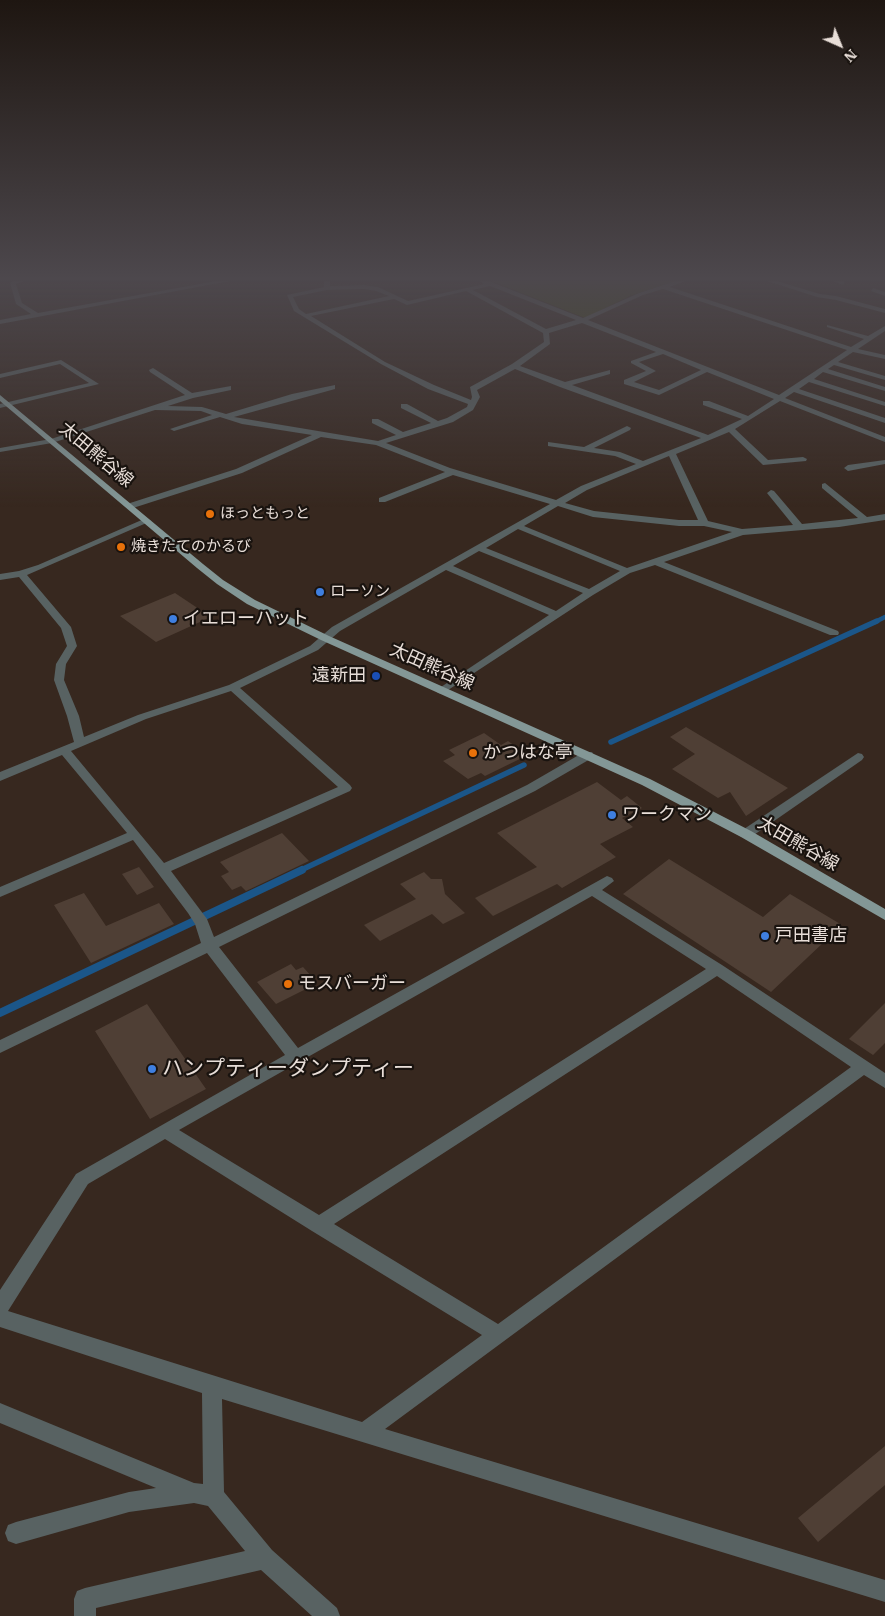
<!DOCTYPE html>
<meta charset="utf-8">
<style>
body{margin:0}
#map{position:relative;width:885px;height:1616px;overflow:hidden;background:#37281f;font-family:"IBM Plex Serif",serif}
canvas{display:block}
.north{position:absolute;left:815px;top:20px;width:50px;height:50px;-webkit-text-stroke:4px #19130f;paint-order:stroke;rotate:136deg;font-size:14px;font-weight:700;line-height:20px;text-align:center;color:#e8ded8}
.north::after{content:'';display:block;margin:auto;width:18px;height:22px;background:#e8ded8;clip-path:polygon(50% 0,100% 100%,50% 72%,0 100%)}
</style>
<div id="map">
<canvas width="885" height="1616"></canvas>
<div class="north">N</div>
</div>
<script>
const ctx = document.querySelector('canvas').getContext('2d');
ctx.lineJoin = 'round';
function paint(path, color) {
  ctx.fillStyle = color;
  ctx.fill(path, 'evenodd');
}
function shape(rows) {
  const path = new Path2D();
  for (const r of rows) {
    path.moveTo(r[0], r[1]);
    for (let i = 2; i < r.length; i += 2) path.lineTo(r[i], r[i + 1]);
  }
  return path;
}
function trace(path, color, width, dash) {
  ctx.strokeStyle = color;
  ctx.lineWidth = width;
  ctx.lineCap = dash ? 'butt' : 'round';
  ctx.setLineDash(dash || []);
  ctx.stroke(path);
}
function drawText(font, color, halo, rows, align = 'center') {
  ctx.font = font + ' "IBM Plex Serif","Noto Sans JP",serif';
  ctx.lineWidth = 4.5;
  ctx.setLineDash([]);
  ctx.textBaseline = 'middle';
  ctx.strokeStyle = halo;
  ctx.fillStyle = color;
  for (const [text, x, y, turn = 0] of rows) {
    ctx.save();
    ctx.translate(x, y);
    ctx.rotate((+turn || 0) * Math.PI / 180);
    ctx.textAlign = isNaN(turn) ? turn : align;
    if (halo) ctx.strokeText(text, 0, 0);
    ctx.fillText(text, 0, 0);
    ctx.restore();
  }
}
paint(shape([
 [491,281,675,281,630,296,585,318]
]), '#3d460f');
trace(shape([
 [875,622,885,617]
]), '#1b5689', 4.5);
trace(shape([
 [611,742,877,621],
 [299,871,524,765]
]), '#1b5689', 5.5);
trace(shape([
 [0,1013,302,870]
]), '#1b5689', 8);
paint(shape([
 [175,593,211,617,156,642,120,616],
 [686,727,788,788,746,816,730,792,718,798,672,769,695,754,670,737],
 [484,733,501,745,508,741,528,755,485,776,481,773,468,779,443,761,455,755,449,750],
 [597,782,621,800,627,796,642,808,622,818,633,827,600,844,616,857,562,888,557,884,493,916,475,898,537,867,497,833],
 [282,833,309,861,246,891,241,886,232,890,221,876,229,872,220,862],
 [669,859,763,917,790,894,842,925,771,992,623,894],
 [139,867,154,887,137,895,122,874],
 [424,872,431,879,442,879,445,894,465,913,443,924,432,914,380,941,364,925,416,899,400,884],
 [84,893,106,926,159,903,174,924,91,963,54,905],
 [291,964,296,970,303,967,314,979,309,982,312,986,276,1004,257,982],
 [885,1003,885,1043,873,1055,849,1039],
 [147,1004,206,1089,150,1119,95,1031],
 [885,1446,885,1485,818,1542,798,1518]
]), '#4f3f35');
paint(shape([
 [13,281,24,281,16,284,22,303,38,313,216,281,230,281,0,324,0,320,31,314,16,304,10,283,13,281],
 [324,281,330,281,330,286,364,285,378,287,408,301,484,284,480,281,489,281,583,318,639,293,675,281,685,281,670,287,851,347,864,339,827,327,827,325,868,336,885,326,885,331,858,349,885,355,885,359,853,352,838,362,885,376,885,380,834,365,828,369,885,387,885,391,823,372,814,379,885,402,885,406,809,382,799,389,885,418,885,423,794,392,785,398,885,437,885,442,780,401,735,429,768,460,803,457,807,459,806,461,763,465,729,432,676,454,708,521,742,529,793,525,767,493,771,490,774,491,802,524,858,518,822,488,822,484,825,483,867,517,885,514,885,520,839,527,743,535,664,562,838,631,839,633,838,635,830,635,655,565,630,573,593,595,442,694,438,693,436,691,438,689,549,615,446,570,340,631,318,650,240,688,350,785,352,788,350,791,171,871,207,919,214,937,527,785,584,752,592,752,594,755,592,758,535,791,219,947,298,1048,607,876,612,878,614,881,602,890,722,965,885,1073,885,1088,864,1075,385,1429,885,1580,885,1602,222,1399,224,1492,272,1550,337,1608,340,1616,312,1616,261,1570,96,1608,96,1616,74,1616,74,1599,77,1591,85,1588,245,1551,208,1506,194,1503,129,1512,16,1544,8,1541,5,1533,8,1525,16,1522,129,1492,156,1488,0,1423,0,1403,194,1483,203,1484,202,1393,0,1327,0,1290,76,1174,285,1055,207,953,0,1053,0,1040,201,943,195,924,188,913,133,840,0,897,0,887,127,833,62,755,0,781,0,772,74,742,67,716,54,680,56,664,67,646,61,628,19,577,0,580,0,574,19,571,38,565,144,519,147,518,151,521,27,575,71,627,77,646,66,664,64,680,79,716,84,737,138,715,229,685,310,646,332,627,550,504,453,475,385,502,379,502,379,498,445,472,376,445,321,437,242,473,133,508,127,508,127,504,236,469,312,435,242,424,220,417,174,431,170,429,212,415,201,411,155,410,52,443,0,452,0,448,51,439,185,395,150,372,149,370,153,368,192,393,231,386,231,390,193,398,168,406,202,407,226,414,292,394,335,385,335,389,234,417,378,441,396,435,372,423,372,419,378,419,403,432,431,423,401,408,401,404,407,404,438,421,447,418,467,407,468,404,428,389,381,364,294,311,287,295,324,287,324,281],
 [490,286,576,320,546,329,473,290,490,286],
 [364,289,376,291,389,296,306,314,299,309,293,297,327,290,364,289],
 [663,289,847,350,779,395,588,320,643,295,663,289],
 [466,291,543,333,544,342,512,364,470,387,472,397,471,400,434,385,385,362,311,316,394,299,407,305,466,291],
 [582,323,656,352,631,361,631,363,646,371,624,380,624,384,659,395,707,372,774,399,748,416,709,401,703,401,703,405,742,419,708,435,572,385,610,374,610,370,565,382,520,366,550,344,549,333,582,323],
 [663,354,701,370,659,390,634,382,656,371,639,362,663,354],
 [515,369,560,387,701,438,643,461,620,452,594,448,630,430,631,428,627,426,584,447,548,442,548,446,615,456,636,464,581,486,556,500,450,468,386,443,453,422,473,410,480,397,477,390,515,369],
 [669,456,698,520,679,520,594,511,565,503,587,490,669,456],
 [558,506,593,517,679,526,704,526,732,532,627,568,524,526,558,506],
 [518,529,620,571,589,589,486,548,518,529],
 [479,551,583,593,556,611,453,566,479,551],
 [231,691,338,787,164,863,71,751,146,719,231,691],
 [592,896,706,969,319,1215,179,1130,592,896],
 [717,976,851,1067,498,1324,334,1224,717,976],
 [165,1139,312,1231,482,1335,362,1422,8,1311,88,1184,165,1139],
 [767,281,777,281,820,294,836,296,885,309,885,313,836,300,817,297,767,281],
 [834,281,843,281,845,283,842,285,834,281],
 [873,288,885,292,885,296,871,291,873,288],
 [61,360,99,384,0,408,0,404,89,383,60,364,0,378,0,374,61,360],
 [885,460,885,464,848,471,844,468,848,465,885,460],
 [858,753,862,754,864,757,862,760,751,837,741,837,740,834,741,831,858,753]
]), '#586262');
paint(shape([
 [0,395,203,564,223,580,255,600,329,636,650,779,751,831,885,909,885,920,741,837,642,785,321,640,247,604,217,584,197,568,0,401,0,395]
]), '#839796');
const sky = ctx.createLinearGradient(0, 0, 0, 507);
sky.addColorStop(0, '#1e1611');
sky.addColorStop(0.55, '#4d484d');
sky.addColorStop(1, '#4d484d00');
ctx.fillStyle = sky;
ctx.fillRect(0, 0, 885, 507);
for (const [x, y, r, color] of [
 [210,514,5,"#e8710a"],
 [121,547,5,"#e8710a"],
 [320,592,5,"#3f7fe0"],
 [173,619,5,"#3f7fe0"],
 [376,676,5,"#1a4fb4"],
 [473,753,5,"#e8710a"],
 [612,815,5,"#3f7fe0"],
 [765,936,5,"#3f7fe0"],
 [288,984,5,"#e8710a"],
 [152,1069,5,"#3f7fe0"]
]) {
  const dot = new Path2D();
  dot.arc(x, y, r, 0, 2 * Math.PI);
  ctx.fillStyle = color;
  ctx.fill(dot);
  trace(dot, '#19130f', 2);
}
drawText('15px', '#e8ded8', '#19130f', [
 ["ほっともっと",220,514],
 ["焼きたてのかるび",131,547],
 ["ローソン",330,592]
], 'left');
drawText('18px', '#e8ded8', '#19130f', [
 ["太田熊谷線",96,455,40],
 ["太田熊谷線",432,667,24],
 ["太田熊谷線",798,844,30]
]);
drawText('18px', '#e8ded8', '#19130f', [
 ["イエローハット",183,619],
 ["遠新田",366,676,"right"],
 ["かつはな亭",483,753],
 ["ワークマン",622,815],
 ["戸田書店",775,936],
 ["モスバーガー",298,984]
], 'left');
drawText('21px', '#e8ded8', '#19130f', [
 ["ハンプティーダンプティー",162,1069]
], 'left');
</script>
